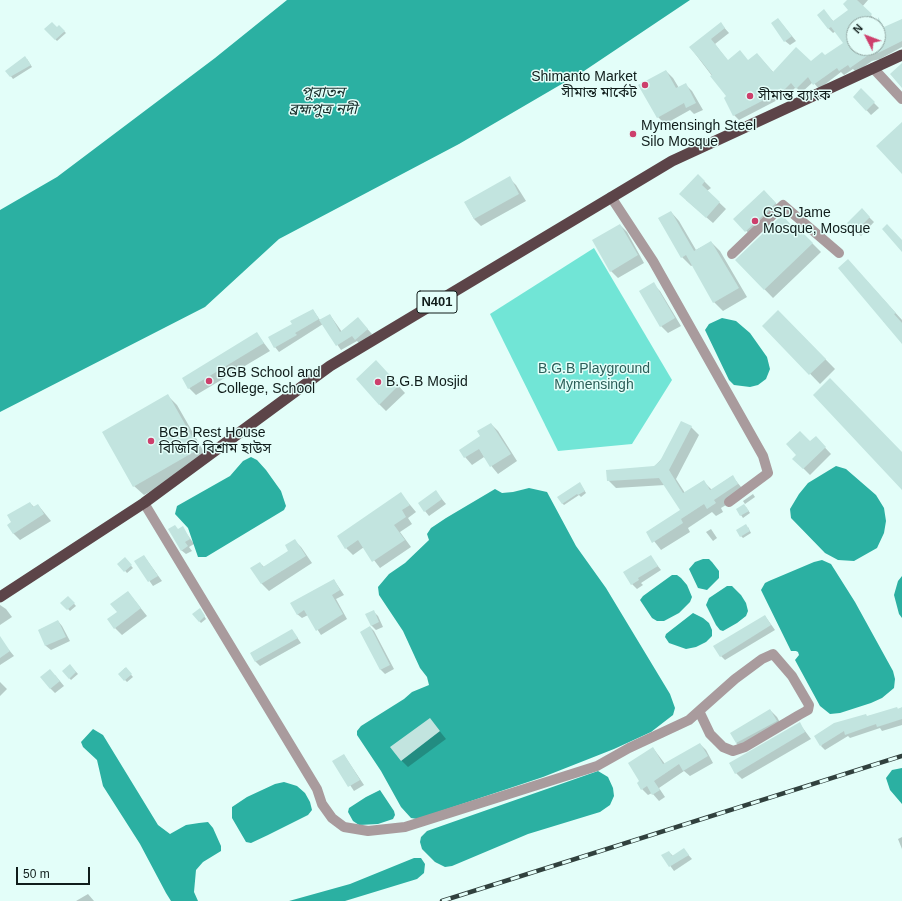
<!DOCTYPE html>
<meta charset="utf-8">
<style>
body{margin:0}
#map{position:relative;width:902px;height:901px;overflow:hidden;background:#e3fef9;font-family:Helvetica,sans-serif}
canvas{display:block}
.north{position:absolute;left:846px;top:16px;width:40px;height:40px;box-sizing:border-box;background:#e3fef9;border:1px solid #8fa4a0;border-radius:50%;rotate:312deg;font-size:11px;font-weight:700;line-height:16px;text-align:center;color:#101d1b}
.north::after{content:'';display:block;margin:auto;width:14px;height:18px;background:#cd3f6c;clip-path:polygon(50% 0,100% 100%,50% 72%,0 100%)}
.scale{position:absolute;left:16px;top:867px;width:74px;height:18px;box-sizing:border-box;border:2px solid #101d1b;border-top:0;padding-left:5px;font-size:12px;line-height:14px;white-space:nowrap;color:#101d1b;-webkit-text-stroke:3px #e3fef9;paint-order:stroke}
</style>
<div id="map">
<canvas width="902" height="901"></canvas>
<div class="north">N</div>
<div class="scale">50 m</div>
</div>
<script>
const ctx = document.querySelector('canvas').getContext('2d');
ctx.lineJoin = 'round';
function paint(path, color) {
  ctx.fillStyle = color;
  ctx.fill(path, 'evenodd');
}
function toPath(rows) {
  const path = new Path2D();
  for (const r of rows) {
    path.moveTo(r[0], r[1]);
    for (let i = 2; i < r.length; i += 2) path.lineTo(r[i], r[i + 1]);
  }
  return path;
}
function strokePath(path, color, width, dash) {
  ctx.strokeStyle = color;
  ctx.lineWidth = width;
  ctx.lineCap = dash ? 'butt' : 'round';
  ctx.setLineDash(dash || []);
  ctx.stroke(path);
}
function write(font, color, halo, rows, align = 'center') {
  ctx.font = font + ' Helvetica,"Noto Sans Bengali",sans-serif';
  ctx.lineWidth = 3;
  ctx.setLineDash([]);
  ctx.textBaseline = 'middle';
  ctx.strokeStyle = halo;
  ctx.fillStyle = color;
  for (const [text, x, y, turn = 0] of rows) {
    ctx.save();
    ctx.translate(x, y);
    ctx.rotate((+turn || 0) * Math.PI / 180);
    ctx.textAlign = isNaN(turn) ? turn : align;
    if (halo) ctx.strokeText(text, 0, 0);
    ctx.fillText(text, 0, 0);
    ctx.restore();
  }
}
paint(toPath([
 [594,248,672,380,632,444,558,451,490,314]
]), '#71e5d6');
paint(toPath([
 [287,0,690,0,584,71,459,144,279,239,205,307,0,412,0,210,57,177,215,58],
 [722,318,736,321,750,333,767,357,770,369,766,379,758,385,750,387,734,385,729,380,705,330,709,324],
 [251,457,257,460,266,470,281,491,286,506,284,510,206,557,198,557,188,528,175,514,177,506,230,476,243,461],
 [836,466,846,469,876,495,884,508,886,521,884,533,877,548,854,561,838,560,825,553,791,518,790,509,799,494,808,483],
 [529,488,547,492,576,546,606,588,670,694,675,708,673,715,651,732,614,749,543,777,417,819,411,818,401,807,381,771,357,735,357,731,361,726,404,699,412,692,429,685,427,677,420,668,403,631,379,595,378,587,389,574,405,563,429,540,427,534,431,528,446,518,495,489,502,493,513,492],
 [703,559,709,559,712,562,719,571,719,578,707,590,698,588,689,569,695,562],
 [822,560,831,564,855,602,893,671,895,679,894,688,882,698,871,703,840,713,830,714,820,706,795,660,799,655,798,652,796,651,791,651,761,590,765,583,769,581,814,562],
 [672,575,677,575,681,578,687,585,692,597,690,602,679,613,664,621,657,621,652,618,640,600,643,596],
 [902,576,902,618,899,614,894,595,898,581],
 [727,586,732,586,741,595,746,603,748,611,746,616,737,623,723,631,720,630,716,625,706,605,709,598],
 [693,613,703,618,709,623,712,630,712,636,706,642,696,647,686,649,669,643,665,637,666,634],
 [93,729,103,735,158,825,170,834,186,825,199,823,208,822,213,828,221,846,221,851,203,862,196,870,194,892,198,901,171,901,166,893,140,844,103,786,97,760,83,747,81,742],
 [902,768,902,804,890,790,886,778,892,770],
 [598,771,608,777,613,788,614,796,610,805,600,812,528,834,452,866,445,867,435,862,422,849,420,842,421,837,427,831],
 [284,782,297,786,305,793,310,802,312,810,308,815,268,835,251,843,246,842,232,818,232,807,247,797,275,784],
 [380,790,394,811,395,815,393,819,378,824,359,825,353,821,348,812,349,808,366,797],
 [414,858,421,858,425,864,424,873,417,879,345,901,289,901,350,884]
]), '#2bb0a2');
paint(toPath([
 [849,0,868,0,862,7,875,19,870,24,863,24],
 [824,11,834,22,854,37,854,48,878,48,878,29,884,28,902,20,902,47,880,59,872,61,856,72,853,69,844,75,841,72,819,89,813,82,801,93,796,87,789,94,739,120,734,115,728,97,690,47,721,24,729,33,715,44,728,61,749,61,757,54,774,73,811,62,846,46,836,31,833,33,829,29,818,15],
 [778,19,796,41,790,45,785,41],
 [59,26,66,33,57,41,46,29,57,28],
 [27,59,32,67,13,79,7,71],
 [666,71,673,78,679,88,685,84,692,91,703,110,694,114,690,110,665,124,658,117],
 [861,90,879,108,871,115,854,97],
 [698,175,711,188,707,191,726,209,713,223,686,200],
 [509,178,516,185,526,201,481,226,474,219,465,202],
 [771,198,782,210,753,238,735,219],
 [862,210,874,222,861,236,848,223],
 [671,212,679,221,696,250,711,242,720,251,747,297,723,311,714,302,693,265,691,266,682,257,659,219],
 [620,225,627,232,644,263,618,278,611,271],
 [800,231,821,252,773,298,736,260],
 [857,270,902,320,902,342,883,321,884,320],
 [653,284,660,291,681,326,668,333,661,326],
 [313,310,320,320,330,315,342,332,362,323,372,334,360,344,357,341,341,350,323,324,279,352,275,347,293,324],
 [778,311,835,369,820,384,764,326],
 [257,334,270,351,196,395,189,388],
 [376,361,405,393,386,411,379,404],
 [168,396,177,405,208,459,144,495,134,486],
 [491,424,498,431,517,461,498,474,484,457,472,465,460,451,482,437],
 [691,427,699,435,676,479,685,493,703,481,712,490,732,476,746,493,721,508,723,512,716,516,712,512,688,528,690,532,661,550,647,532,682,510,665,485,616,488,608,480,654,467],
 [816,438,831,454,810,475,794,459],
 [581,485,586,493,581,497,579,495,564,505,562,503],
 [436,492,446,504,429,516,425,511],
 [401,494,416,512,408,518,412,524,400,532,411,547,380,568,364,547,353,555,346,548],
 [753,494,755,497,745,504,743,501],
 [30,503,34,507,38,505,51,521,20,540,13,533,13,522],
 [746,507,750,513,743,518,737,509],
 [182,527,194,544,189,547,192,551,186,554,181,550,179,530],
 [748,527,751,533,743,538,741,536],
 [711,529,717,538,713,541,706,532],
 [294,540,301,547,312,563,269,591,262,584,252,568,260,563,264,567,289,551],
 [144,556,162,581,153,586,136,562],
 [650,556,661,570,641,583,643,585,637,589,632,584],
 [125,559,133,568,127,573,119,564],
 [334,580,344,595,336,599,347,619,321,635,308,615,302,618,297,614],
 [128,592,147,616,122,635,115,628,118,612],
 [68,597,76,606,70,611,62,603],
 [0,605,6,609,12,617,0,625],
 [201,611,206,619,201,623,193,614],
 [373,611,378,616,383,627,376,630,371,625],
 [765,616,775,630,725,660,721,656],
 [58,621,62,626,70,641,51,650,46,646,39,630],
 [370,627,374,631,394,669,385,674,381,670,361,632],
 [292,630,301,643,260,666,256,662,251,653],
 [5,645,14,656,0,665,0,650],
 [70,665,78,674,71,680,63,671],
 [125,668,133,677,127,682,119,674],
 [55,675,64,686,55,693,50,688],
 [0,682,7,689,0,696],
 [902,708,902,725,882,731,880,728,850,738,848,736,825,750,821,746,835,724],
 [770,710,777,717,783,728,743,750,736,743],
 [430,719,446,739,408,767,401,760],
 [799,723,811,739,742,779,736,773],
 [700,744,706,750,713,763,690,776,684,771,659,788,665,797,659,801,652,793,648,795,642,789,653,748,665,764],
 [344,755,364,785,354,791,334,761],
 [902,837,902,849,898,839],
 [684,850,692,859,674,871,663,856,669,852,673,856],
 [88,894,94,901,76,901]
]), '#0003');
paint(toPath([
 [847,0,857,0,872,14,863,24,854,24,854,48,878,48,878,17,884,27,902,19,902,41,878,53,878,52,867,56,850,68,848,65,839,71,837,68,813,85,808,77,796,89,791,83,785,89,733,116,724,98,726,96,710,76,712,75,702,62,689,47,721,22,725,28,711,39,728,60,740,50,748,60,757,53,773,72,796,47,811,61,822,52,825,55,843,43,831,27,828,29,817,15,824,9,833,21,848,10,843,4],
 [778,18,792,36,784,42,771,23],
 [52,22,57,27,59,25,65,31,55,40,44,29],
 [25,56,31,65,10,77,5,71],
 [902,63,902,88,890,74],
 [666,70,676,88,686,83,696,103,686,108,684,103,657,118,638,85],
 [861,88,875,102,866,111,853,97],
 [902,122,902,174,876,146],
 [698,174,705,181,702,185,720,202,706,218,679,194],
 [510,176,519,194,474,219,464,202],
 [764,190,776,203,745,232,733,219],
 [862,208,870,217,855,232,847,223],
 [671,211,694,251,711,241,739,288,713,303,686,255,681,258,658,218],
 [782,215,798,232,800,230,813,243,764,290,735,260],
 [620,224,638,255,610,272,592,240],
 [887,224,902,240,902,252,882,229],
 [848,259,896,313,894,314,902,323,902,344,838,268],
 [654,282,675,318,660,327,639,291],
 [313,309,319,319,295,333,297,335,274,348,268,337,292,324,290,321],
 [778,310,826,359,809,375,762,326],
 [330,314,340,332,358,317,368,329,355,340,352,336,336,346,319,320],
 [257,332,264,343,188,389,182,378],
 [376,360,399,385,379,405,356,379],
 [830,378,902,452,902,490,813,395],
 [168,394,199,449,133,487,102,432],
 [681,421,692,426,669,470,683,493,704,480,710,490,733,475,738,484,714,500,716,503,707,509,704,504,681,519,683,523,652,543,646,532,680,510,659,478,607,481,606,470,654,466,660,461],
 [491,423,511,454,490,467,479,449,464,458,459,450,480,436,477,431],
 [800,431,810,441,816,436,826,447,803,469,792,459,796,455,786,444],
 [580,482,585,491,578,495,577,494,562,504,557,497],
 [436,490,442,499,424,512,418,503],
 [401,492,410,505,402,510,406,517,394,525,405,540,372,562,358,540,345,549,337,536],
 [30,502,33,507,38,504,44,514,13,534,7,525,11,522,7,515],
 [744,504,749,511,740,516,736,509],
 [746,524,750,531,740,537,736,530],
 [175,525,178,529,183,526,190,539,185,542,188,546,181,551,168,529],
 [295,539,306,556,261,584,250,568,260,562,263,567,288,551,285,545],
 [144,555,158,576,148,582,134,561],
 [651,555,658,566,638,578,639,580,631,585,623,572],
 [125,557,132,565,124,572,117,564],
 [334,579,340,590,332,595,343,614,316,631,304,610,297,615,290,603],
 [128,591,141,608,114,629,107,619,117,612,110,604],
 [68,596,75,603,67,610,60,603],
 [200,608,205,616,199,622,192,614],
 [374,610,379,622,371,626,365,614],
 [765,615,771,625,720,657,713,646],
 [58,620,66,637,45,646,38,630],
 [370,626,390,665,380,670,360,632],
 [292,629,298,638,255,662,250,653],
 [0,636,10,651,0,658],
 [70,664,76,672,69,679,62,671],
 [126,667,132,674,124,681,118,674],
 [50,669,60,681,50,689,40,677],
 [897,707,898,709,902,707,902,719,877,727,876,724,845,735,844,731,820,746,814,736,834,723,866,714,867,716],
 [770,709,777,721,736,743,730,733],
 [430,718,440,731,401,761,390,747],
 [800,722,805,732,735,774,729,763],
 [700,743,708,756,683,771,679,764,654,781,660,790,652,795,647,786,641,790,637,783,639,781,628,763,653,747,663,764],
 [344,754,360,780,348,787,332,761],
 [684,848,689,855,669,867,661,855,669,851,672,856]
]), '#c2e4df');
strokePath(toPath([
 [873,68,902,99],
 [611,197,653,261,763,456,768,473,729,502],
 [732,254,783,205,839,253],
 [144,503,317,789,322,804,332,818,344,827,368,831,405,827,597,766,629,748,689,720,699,711,735,679,762,659,773,654,792,676,809,705,808,710,799,715,745,747,733,751,723,747,710,734,699,711]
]), '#a99b9d', 10);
strokePath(toPath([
 [0,597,144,503,330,366,672,161,902,55]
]), '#5c4448', 11);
const rail = toPath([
 [442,901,902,756]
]);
strokePath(rail, '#31413e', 4.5);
strokePath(rail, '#e3fef9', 3, [9]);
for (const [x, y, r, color] of [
 [645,85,4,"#cd3f6c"],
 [750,96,4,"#cd3f6c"],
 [633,134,4,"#cd3f6c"],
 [755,221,4,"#cd3f6c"],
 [209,381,4,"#cd3f6c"],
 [378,382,4,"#cd3f6c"],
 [151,441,4,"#cd3f6c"]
]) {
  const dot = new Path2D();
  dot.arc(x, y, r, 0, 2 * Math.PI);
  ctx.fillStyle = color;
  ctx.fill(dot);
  strokePath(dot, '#e3fef9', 1.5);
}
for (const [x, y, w] of [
 [437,302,40]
]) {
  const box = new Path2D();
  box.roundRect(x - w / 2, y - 11, w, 22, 3);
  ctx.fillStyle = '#e3fef9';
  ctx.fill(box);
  strokePath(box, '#101d1b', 1);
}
write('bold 13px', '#101d1b', null, [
 ["N401",437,302]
]);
write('14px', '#101d1b', '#e3fef9', [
 ["Shimanto Market",637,77,"right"],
 ["সীমান্ত মার্কেট",637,93,"right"],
 ["সীমান্ত ব্যাংক",758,96],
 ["Mymensingh Steel",641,126],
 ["Silo Mosque",641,142],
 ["CSD Jame",763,213],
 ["Mosque, Mosque",763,229],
 ["BGB School and",217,373],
 ["College, School",217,389],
 ["B.G.B Mosjid",386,382],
 ["BGB Rest House",159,433],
 ["বিজিবি বিশ্রাম হাউস",159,449]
], 'left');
write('14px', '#2b5e58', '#e3fef9', [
 ["B.G.B Playground",594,369],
 ["Mymensingh",594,385]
]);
write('italic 15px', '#192f2c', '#e3fef9', [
 ["পুরাতন",323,93],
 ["ব্রহ্মপুত্র নদী",323,110]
]);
</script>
